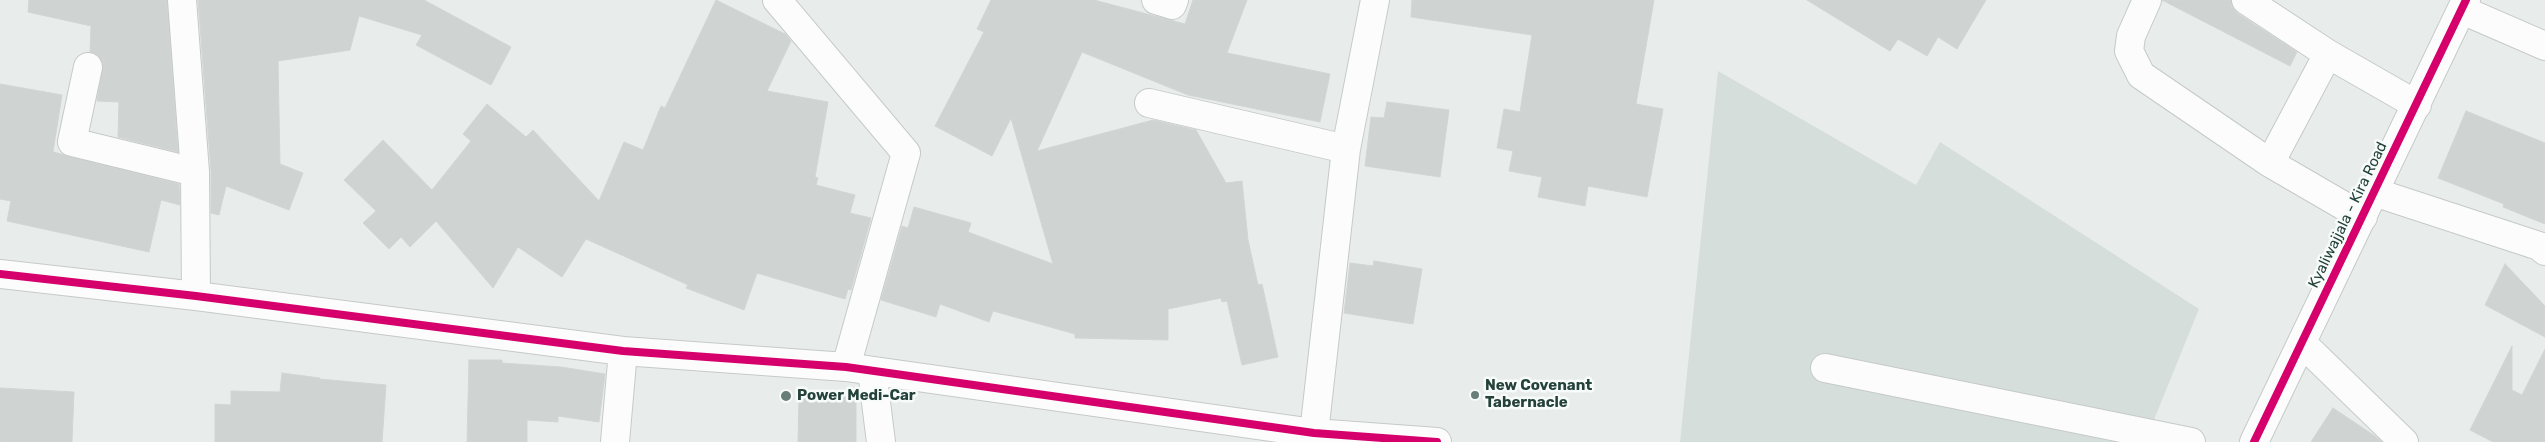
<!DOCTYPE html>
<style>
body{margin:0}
canvas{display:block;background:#e8edeb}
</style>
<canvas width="2545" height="442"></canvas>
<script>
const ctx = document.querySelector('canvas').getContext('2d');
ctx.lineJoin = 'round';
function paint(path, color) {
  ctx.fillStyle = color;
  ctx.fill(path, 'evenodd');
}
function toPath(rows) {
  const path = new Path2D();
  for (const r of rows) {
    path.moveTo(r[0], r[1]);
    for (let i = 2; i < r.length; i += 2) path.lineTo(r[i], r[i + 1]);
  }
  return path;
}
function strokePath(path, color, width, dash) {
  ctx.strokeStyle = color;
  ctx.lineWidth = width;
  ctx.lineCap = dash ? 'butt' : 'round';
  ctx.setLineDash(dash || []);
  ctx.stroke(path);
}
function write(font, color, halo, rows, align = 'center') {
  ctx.font = font + ' Rubik,sans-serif';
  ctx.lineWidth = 5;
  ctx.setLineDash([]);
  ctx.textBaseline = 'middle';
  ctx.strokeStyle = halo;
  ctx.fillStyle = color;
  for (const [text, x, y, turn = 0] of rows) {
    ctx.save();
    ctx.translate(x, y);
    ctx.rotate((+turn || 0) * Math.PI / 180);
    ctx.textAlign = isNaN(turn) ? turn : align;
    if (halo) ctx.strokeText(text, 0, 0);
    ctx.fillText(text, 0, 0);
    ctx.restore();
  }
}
paint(toPath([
 [1718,71,1916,185,1940,142,2199,309,2145,442,1680,442]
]), '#d6dedb');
const building = toPath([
 [29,0,167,0,178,152,118,137,119,102,97,101,103,63,98,55,90,52,91,26,28,12,29,0],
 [198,0,424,0,511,47,491,85,416,45,422,35,359,16,350,50,278,61,280,164,303,173,289,210,226,186,219,215,211,213,211,171,198,0],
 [716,0,785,34,791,41,767,91,828,102,815,177,818,178,816,185,855,195,850,213,871,218,851,290,848,289,845,299,757,273,744,310,686,288,688,285,586,239,562,277,518,247,493,288,436,221,410,247,401,237,389,249,363,223,376,211,344,180,383,140,432,190,471,141,463,134,487,104,526,137,533,130,599,201,624,142,643,150,661,106,665,108,716,0],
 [991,0,1094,0,1185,24,1193,0,1247,0,1227,53,1330,74,1320,122,1188,95,1082,52,1037,151,1153,120,1196,130,1226,183,1242,181,1248,240,1258,285,1262,284,1278,357,1242,365,1227,301,1222,302,1221,298,1168,309,1168,340,1075,338,1075,334,993,311,989,322,940,304,936,317,881,300,902,226,908,228,914,207,971,223,968,232,1053,264,1011,118,992,156,935,126,984,32,977,29,991,0],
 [1412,0,1654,0,1636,104,1663,109,1647,197,1588,186,1585,206,1538,197,1542,177,1509,171,1513,151,1497,148,1504,109,1520,112,1532,35,1411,17,1412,0],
 [1807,0,1986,0,1957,49,1938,37,1927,56,1898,39,1890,51,1807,0],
 [2162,0,2231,0,2232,7,2237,13,2297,52,2290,66,2162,0],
 [0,84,62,95,53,152,179,184,180,205,161,200,149,252,7,221,11,201,0,199,0,84],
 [1387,102,1449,110,1440,177,1365,166,1371,117,1384,118,1387,102],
 [2466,111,2545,143,2545,224,2503,207,2504,204,2438,178,2466,111],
 [1374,261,1422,269,1413,324,1344,313,1350,263,1373,266,1374,261],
 [2505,264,2545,306,2545,337,2485,305,2505,264],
 [2512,346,2512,390,2522,395,2545,349,2545,442,2493,442,2470,430,2512,346],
 [469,360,502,360,502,363,561,367,605,374,599,422,558,416,558,422,527,420,527,442,467,442,469,360],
 [282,373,320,378,319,379,386,385,382,442,215,442,215,404,231,405,231,391,280,392,282,373],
 [0,388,74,392,72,442,0,442,0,388],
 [799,396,856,397,856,442,798,442,799,396],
 [2333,408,2375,436,2382,442,2311,442,2333,408]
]);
paint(building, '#cfd4d2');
strokePath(building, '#d1d6d4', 1);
const minor = toPath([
 [182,0,195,172,196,296],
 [777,0,906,153,846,367],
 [1156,0,1172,5,1174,0],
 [2147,0,2131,36,2129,51,2141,75,2270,163,2363,217],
 [2246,0,2328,54,2417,105],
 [2462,10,2545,46],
 [88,67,72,142,195,172],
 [1149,103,1346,149],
 [2270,163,2328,54],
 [2374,192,2539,246,2545,251],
 [0,274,196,296,623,351,846,367,1314,433,1437,442],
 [2302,343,2404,442],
 [1825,368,2191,442],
 [872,371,881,442],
 [1314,433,1346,149,1375,0],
 [615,442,623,351],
 [2254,442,2466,0]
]);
strokePath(minor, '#c5cac8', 30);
strokePath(minor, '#fcfcfc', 28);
strokePath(toPath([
 [0,274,196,296,623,351,846,367,1314,433,1437,442],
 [2254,442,2466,0]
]), '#d6006c', 8);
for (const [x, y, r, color] of [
 [1475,395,5,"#697e78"],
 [786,396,6,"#697e78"]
]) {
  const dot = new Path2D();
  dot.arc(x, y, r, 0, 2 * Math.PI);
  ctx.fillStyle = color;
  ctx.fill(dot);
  strokePath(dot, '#f7fbf9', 2);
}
write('15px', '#24423a', '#f7fbf9', [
 ["Kyaliwajjala - Kira Road",2348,215,-64]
]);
write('bold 15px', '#24423a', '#f7fbf9', [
 ["New Covenant",1485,386],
 ["Tabernacle",1485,403],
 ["Power Medi-Car",797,396]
], 'left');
</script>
